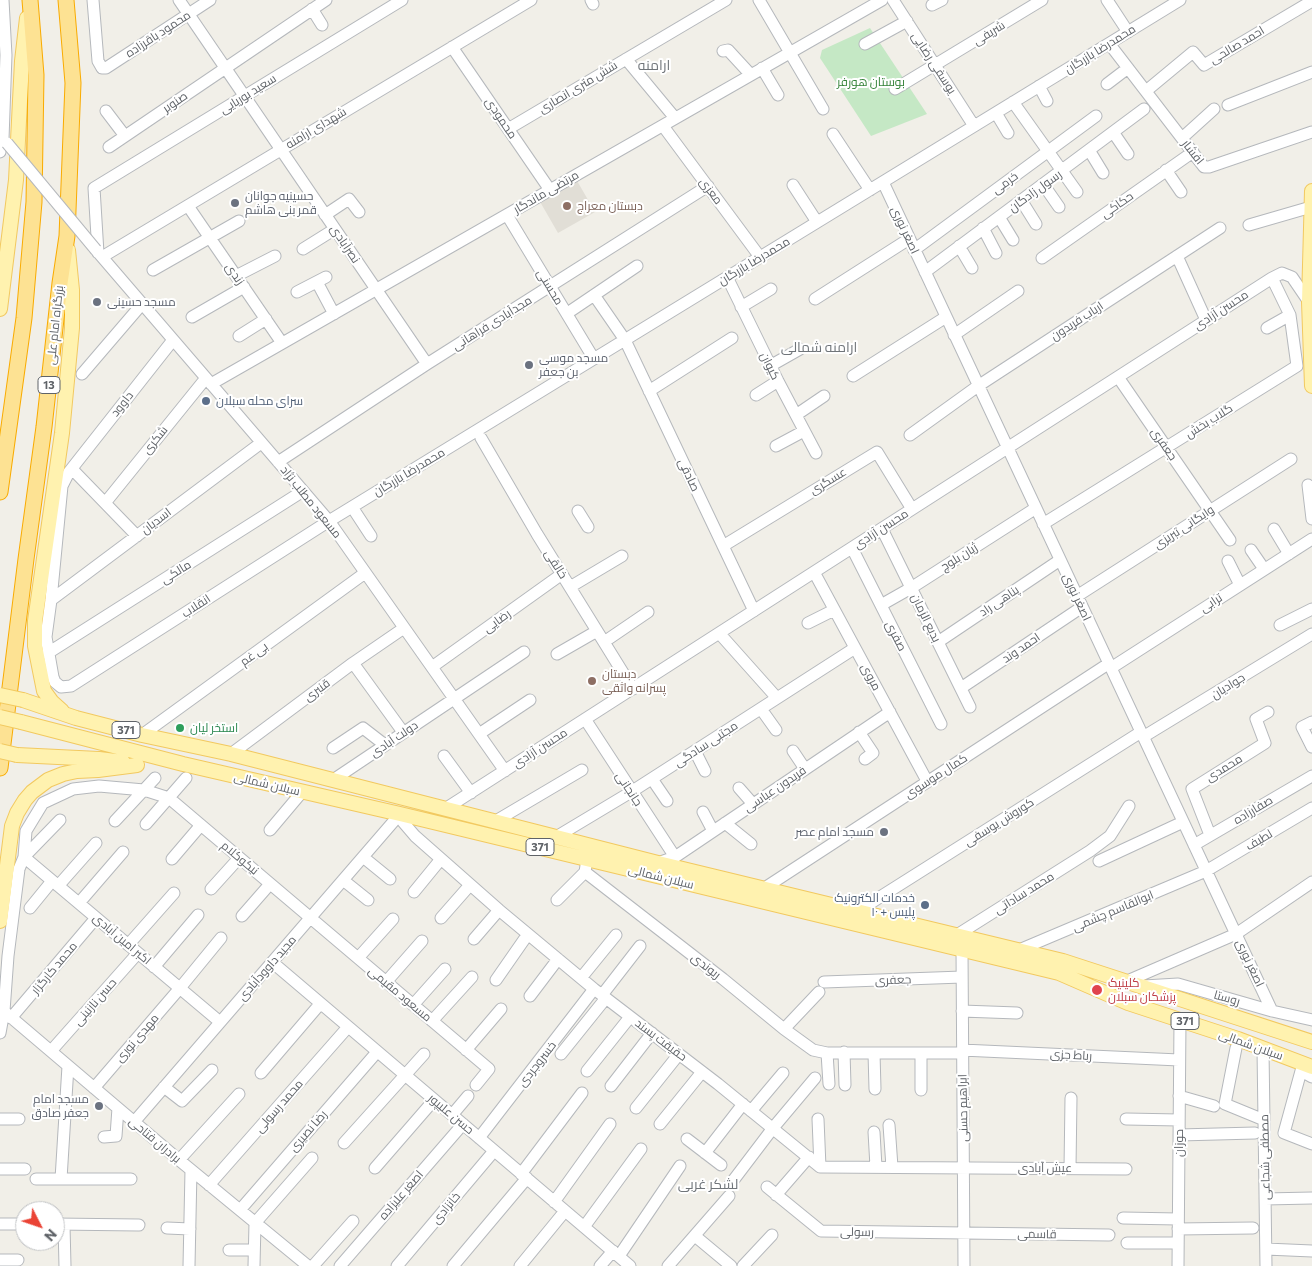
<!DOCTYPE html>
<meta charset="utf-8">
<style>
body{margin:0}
#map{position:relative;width:1312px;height:1266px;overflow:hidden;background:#f1efe8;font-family:Commissioner,sans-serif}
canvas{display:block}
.north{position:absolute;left:15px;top:1201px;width:50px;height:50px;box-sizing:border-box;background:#fff;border:1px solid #bfc1c3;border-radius:50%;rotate:131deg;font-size:14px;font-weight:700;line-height:20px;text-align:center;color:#5f6368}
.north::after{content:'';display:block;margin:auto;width:18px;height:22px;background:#ea4335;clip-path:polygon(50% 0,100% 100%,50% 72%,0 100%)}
</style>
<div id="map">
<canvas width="1312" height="1266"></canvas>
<div class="north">N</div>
</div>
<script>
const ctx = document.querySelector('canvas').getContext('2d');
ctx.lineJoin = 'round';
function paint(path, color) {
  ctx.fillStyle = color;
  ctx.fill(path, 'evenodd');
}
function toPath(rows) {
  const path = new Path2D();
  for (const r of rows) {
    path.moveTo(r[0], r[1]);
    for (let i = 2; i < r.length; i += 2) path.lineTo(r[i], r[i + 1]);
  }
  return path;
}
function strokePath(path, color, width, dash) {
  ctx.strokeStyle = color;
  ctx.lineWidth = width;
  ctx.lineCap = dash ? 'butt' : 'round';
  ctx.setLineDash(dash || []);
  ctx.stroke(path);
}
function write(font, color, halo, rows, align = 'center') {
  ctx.font = font + ' Commissioner,Cairo,sans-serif';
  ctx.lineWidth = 4;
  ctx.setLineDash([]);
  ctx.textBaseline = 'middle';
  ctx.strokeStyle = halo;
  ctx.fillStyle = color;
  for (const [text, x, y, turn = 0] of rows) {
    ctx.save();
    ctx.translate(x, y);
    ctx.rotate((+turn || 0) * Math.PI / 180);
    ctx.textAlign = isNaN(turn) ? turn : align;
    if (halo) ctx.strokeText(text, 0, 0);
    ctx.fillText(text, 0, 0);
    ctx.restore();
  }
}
paint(toPath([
 [576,179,595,212,558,233,539,200]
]), '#e1ded6');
paint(toPath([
 [870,28,927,114,871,136,820,58,822,50]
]), '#c5e8c5');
const minor = toPath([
 [3,0,6,55,3,139],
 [93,0,98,61,102,68,106,68,210,0],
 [179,0,427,364],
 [591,0,593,4],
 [759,0,823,109],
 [893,0,974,126],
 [1107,0,1128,32],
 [932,5,942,0],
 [312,9,322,25],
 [865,44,907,21],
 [1111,46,1204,167,1209,167,1312,132],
 [452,47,550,190],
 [723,51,728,50,751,75],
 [626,59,675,118],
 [762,68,778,95],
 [1107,84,1128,68],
 [1039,86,1047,101],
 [895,89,1042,0],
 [1146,91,1193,52,1204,65,1312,1],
 [1013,102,1077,192],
 [1228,105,1312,72],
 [106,111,125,136],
 [996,113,1008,133],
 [663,126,760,257],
 [508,129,726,0],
 [1113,132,1128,154],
 [833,134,870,190],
 [1182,138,1214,109],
 [109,147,326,0],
 [1089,150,1103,173],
 [0,152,1,135],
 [1166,170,1181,192],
 [883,182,1272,1011],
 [1043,184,1059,207],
 [793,185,817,222],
 [1021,200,1036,224],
 [188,206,282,343],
 [325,215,349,199,359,212],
 [507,215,594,359],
 [999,217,1013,240],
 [1249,225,1311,207],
 [983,228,996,253],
 [959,246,972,268],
 [303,249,335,229],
 [96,250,329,521,505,771],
 [914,250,1096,116],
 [98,253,94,188,402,0],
 [1177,256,1206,320],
 [102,257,531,0],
 [1042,258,1193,152],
 [153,270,239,221],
 [925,272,1144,109],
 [236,276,275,256],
 [727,277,778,381,816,453],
 [317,282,334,314],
 [297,292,326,277],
 [594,295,625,340,754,611],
 [815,299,909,239],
 [741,307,771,289],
 [572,310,637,266],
 [192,317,244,287],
 [1267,328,1290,315],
 [954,335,1018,291],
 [239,336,266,319],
 [173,340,69,472,62,486,51,600,46,637,53,677,55,682,61,687,71,686,329,521,1180,0],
 [770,366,800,349],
 [82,374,142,304],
 [853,376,946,317],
 [1118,377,1230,540],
 [211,384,882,0],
 [649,391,732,338],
 [756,395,778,381],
 [796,415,824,396],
 [910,435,978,386,1220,228],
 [481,438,537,534,633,689],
 [776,446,804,431],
 [278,462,427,364,708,186],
 [72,469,137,536],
 [1308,485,1312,519],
 [105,503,206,378],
 [352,507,371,536],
 [578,511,588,527],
 [1043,524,1297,366,1290,315,1272,278],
 [882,529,970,707],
 [1274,529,1289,554],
 [723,546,877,452,912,509],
 [852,548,941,724],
 [1251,550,1264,569],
 [1228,561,1240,585],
 [814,572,927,781],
 [570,587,622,556],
 [1077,596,1291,459],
 [51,600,261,443],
 [881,605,911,588,1036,508],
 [808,623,834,610],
 [1280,625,1312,609],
 [719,633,777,698],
 [604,642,648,612],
 [938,642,1060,560],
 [48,653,303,491],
 [557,654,597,631],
 [353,663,403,732],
 [432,667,562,574],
 [1111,668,1312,539],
 [961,688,1082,607],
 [761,709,776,730],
 [585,719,675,857],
 [1312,722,1302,727,1312,747],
 [859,732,873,753,865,759],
 [479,734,530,700],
 [142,735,365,573],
 [1143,737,1312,634],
 [333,748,363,728,385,745],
 [695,751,705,771],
 [793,751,805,769],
 [231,754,353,663,404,628],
 [444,756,471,793],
 [652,779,667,801],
 [333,780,524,652],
 [739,788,753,804],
 [445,809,1272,278,1282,273,1292,277,1309,302],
 [703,812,713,831],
 [400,814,403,822,415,836,499,910,594,989,718,1084,820,1167,1126,1169],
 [60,820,24,857,220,1022],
 [115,821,155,778],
 [494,822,582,770],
 [725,823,751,844],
 [146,824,186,778],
 [270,830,302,792],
 [1210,835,1192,789,1265,743,1256,719,1268,712],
 [556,837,631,792,855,648],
 [1194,845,1312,776],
 [363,857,390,879],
 [172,859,201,825],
 [587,859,585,872,723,979,784,1029,813,1050,827,1053,963,1053],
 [1099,861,1183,822],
 [658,863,675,857,890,712],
 [343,880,368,900],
 [58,886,96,843],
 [211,889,239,858],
 [763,889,1108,664],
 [414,892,441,859],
 [557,900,585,872],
 [79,903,123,852],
 [30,908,52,881],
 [858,911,1141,732],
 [242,916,270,884],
 [441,918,470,885],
 [957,935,1090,851,1110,836,1129,806],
 [474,939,499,910],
 [128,945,174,893],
 [962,949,964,1266],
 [1019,950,1206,871,1312,808],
 [358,958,393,919],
 [272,962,630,1266],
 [154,967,198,915],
 [581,978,616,935],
 [496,980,528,934],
 [386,982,422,941],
 [824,982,962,977],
 [1125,982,1236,934,1312,882],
 [1144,986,1178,984,1272,1011,1312,1020],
 [602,995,640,946],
 [530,996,558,959],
 [413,1005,445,969],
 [0,1008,179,1160,308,1266],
 [962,1011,1017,1013],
 [11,1018,96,918],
 [432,1021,472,977],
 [784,1029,819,992],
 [0,1033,4,1011,8,956,19,869,24,857,26,831,43,803,73,789,99,786,144,790,169,798,489,1069,476,1085],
 [1236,1048,1225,1104,1264,1120],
 [1263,1049,1266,1266],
 [466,1050,501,1009],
 [962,1050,1179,1060],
 [51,1051,138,953],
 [844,1052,845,1085],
 [827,1053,829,1084],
 [874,1053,875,1089],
 [921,1053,921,1090],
 [561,1054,606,998],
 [587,1071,630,1017],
 [261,1073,320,1004],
 [1312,1077,1301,1071,1284,1133,1312,1144],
 [611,1086,652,1033],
 [164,1087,182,1101,212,1070],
 [94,1088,180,988,221,938],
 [1179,1096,1214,1106],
 [636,1108,679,1054],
 [751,1111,783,1073],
 [452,1115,468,1096],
 [0,1119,19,1119],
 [818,1119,820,1167],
 [1126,1119,1179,1120],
 [134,1122,400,814],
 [660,1124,702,1072],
 [889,1125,892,1167],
 [874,1132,876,1167],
 [1179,1135,1255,1133],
 [104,1137,116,1136,118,1108],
 [479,1138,594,989],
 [687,1139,721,1165],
 [344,1143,424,1054],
 [705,1153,743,1104],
 [179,1160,239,1094],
 [375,1168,434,1100],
 [1070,1168,1071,1098],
 [0,1169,25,1169],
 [521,1174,582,1093],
 [36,1179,131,1179],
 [61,1179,68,1066],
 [209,1185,348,1027],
 [729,1186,773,1128,815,1078],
 [767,1187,821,1231,1109,1235],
 [776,1195,809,1157],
 [1265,1199,1312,1198],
 [554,1202,610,1124],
 [240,1210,377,1052],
 [1123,1218,1178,1219],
 [0,1224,25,1224],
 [55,1224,139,1225],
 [64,1225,65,1266],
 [584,1227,641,1149],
 [167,1228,190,1229],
 [1178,1229,1253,1228],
 [695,1236,731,1266],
 [1127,1243,1178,1243],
 [1266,1249,1312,1251],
 [229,1250,254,1250],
 [619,1256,680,1166],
 [0,1260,18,1260],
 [189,1266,191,1170],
 [254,1266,255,1223,312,1158],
 [313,1266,353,1221],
 [340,1266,463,1124],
 [397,1266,494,1151],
 [453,1266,527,1178],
 [520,1266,565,1211],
 [600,1266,613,1251],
 [668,1266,729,1196],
 [743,1266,772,1235],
 [1178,1266,1180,1020]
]);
const major = toPath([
 [1312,191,1309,302,1312,386],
 [0,309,16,180,22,61,27,18],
 [23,700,76,718,142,735,231,754,658,863,1063,961,1312,1042],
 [62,711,52,702,44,691,35,646,35,621,62,433,72,328,72,290,68,250],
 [21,722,183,764,400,814,1059,973,1128,1003,1238,1039,1312,1067],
 [17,755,99,759,123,762],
 [0,921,12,826,17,813,25,800,32,792,48,780,63,774,77,771,98,770,137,765]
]);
const highway = toPath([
 [0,492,24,318,34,202,36,75,30,0],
 [0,768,26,559,44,427,60,283,67,236,73,83,66,0]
]);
strokePath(minor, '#b5b8bc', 13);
strokePath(major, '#f2c960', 16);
strokePath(highway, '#f9ab00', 17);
strokePath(minor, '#fff', 11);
strokePath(major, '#fff2af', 14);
strokePath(highway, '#fde293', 15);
const minorBridge = toPath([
 [7,143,96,250]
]);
const majorBridge = toPath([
 [0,695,23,700],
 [0,717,21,722],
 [0,751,17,755]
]);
strokePath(minorBridge, '#b5b8bc', 13, []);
strokePath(majorBridge, '#f2c960', 16, []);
strokePath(minorBridge, '#fff', 11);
strokePath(majorBridge, '#fff2af', 14);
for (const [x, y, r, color] of [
 [235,203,5,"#6b7280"],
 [567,206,5,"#8d6e63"],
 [97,302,5,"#6b7280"],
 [529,365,5,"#6b7280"],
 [206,401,5,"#5c6f8a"],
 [592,681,5,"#8d6e63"],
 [180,728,5,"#2e9e5b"],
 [884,832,5,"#6b7280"],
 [925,905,5,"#5c6f8a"],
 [1097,990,6,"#e0444e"],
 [99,1106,5,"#6b7280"]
]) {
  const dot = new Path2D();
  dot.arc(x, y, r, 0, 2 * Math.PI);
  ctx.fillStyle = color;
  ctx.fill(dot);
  strokePath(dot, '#fff', 2);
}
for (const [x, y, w] of [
 [49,385,22],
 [126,730,28],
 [540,847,28],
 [1185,1021,28]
]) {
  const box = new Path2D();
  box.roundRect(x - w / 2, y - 8.5, w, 17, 4);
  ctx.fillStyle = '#fff';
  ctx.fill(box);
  strokePath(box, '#5f6368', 1);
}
write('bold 11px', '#5f6368', null, [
 ["13",49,385],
 ["371",126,730],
 ["371",540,847],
 ["371",1185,1021]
]);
write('12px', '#5f6368', '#fff', [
 ["شریفی",989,33,-31],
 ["محمود باقرزاده",158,34,-33],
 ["احمد صالحی",1237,45,-31],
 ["محمدرضا بازرگان",1100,49,-32],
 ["یوسفی رضایی",934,63,57],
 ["شش متری انصاری",578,87,-31],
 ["سعید بوریایی",248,94,-32],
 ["صنوبر",175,102,-34],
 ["محمودی",501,118,56],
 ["شهدای ارامنه",316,128,-31],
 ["افشار",1193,152,52],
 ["خرمی",1005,183,-36],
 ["معزی",711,191,53],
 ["رسول زادگان",1035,191,-36],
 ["مرتضی ماندگار",546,192,-30],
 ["حکاکی",1117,205,-35],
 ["اصغر نوری",905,230,65],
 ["نصرآبادی",345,244,56],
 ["محمدرضا بازرگان",754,261,-31],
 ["زندی",235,274,56],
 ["محسنی",550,287,59],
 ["محسن آزادی",1221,310,-33],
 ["ارباب فریدون",1077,321,-33],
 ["مجدآبادی فراهانی",492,323,-32],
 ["بزرگراه امام علی",55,325,-84],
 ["کیوان",770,366,64],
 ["داوود",122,404,-52],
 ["گلاب بخش",1209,421,-32],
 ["شکری",155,440,-51],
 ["جعفری",1164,444,56],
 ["محمدرضا بازرگان",409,472,-31],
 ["صادقی",689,475,65],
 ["عسگری",828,481,-31],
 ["مسعود مطلب نژاد",311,502,51],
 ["اسدیان",156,521,-37],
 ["وایگانی تبریزی",1184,527,-33],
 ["محسن آزادی",881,529,-33],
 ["ژیان بلوچ",959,557,-32],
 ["خالقی",556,564,58],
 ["مالکی",176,572,-32],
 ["اصغر نوری",1077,597,65],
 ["پناهی راد",999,601,-34],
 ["ترابی",1211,603,-33],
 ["انقلاب",196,606,-33],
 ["بدیع الزمان",926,618,64],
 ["رضایی",497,621,-36],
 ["صفری",896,636,63],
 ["احمد وند",1021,648,-34],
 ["بی غم",254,654,-36],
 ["مروی",871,677,62],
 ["جوادیان",1228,686,-32],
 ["قنبری",317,690,-36],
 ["دولت آبادی",394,739,-34],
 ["مجتبی سادگی",706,744,-33],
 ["محسن آزادی",540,748,-33],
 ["محمدی",1224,768,-32],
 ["کمال موسوی",936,776,-33],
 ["سبلان شمالی",267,784,13],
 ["جانجانی",629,789,57],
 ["فریدون عباسی",775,789,-34],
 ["صفارزاده",1253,810,-31],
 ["کوروش یوسفی",999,822,-32],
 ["لطیف",1259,840,-31],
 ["نیکوکلام",240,858,40],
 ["سبلان شمالی",661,877,14],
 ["محمد ساداتی",1024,893,-32],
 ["ابوالقاسم چشمی",1113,911,-23],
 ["اکبر امین آبادی",122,939,40],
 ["اصغر نوری",1250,963,65],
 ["ریوندی",706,966,38],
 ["محمد کارگزار",54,968,-50],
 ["مجید داوودآبادی",267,968,-49],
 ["جعفری",893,980,-2],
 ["مسعود مقیمی",400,994,40],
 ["روستا",1227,998,16],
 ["حسن نازنینی",95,1002,-49],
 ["مهدی نوری",137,1038,-49],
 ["حقیقت پسند",661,1040,37],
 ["سبلان شمالی",1251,1045,20],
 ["رباط جزی",1071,1055,3],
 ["خسروجردی",537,1064,-52],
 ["محمد رسولی",279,1106,-49],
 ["ابراهیم حسنی",963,1108,-91],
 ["حسن علیپور",451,1114,40],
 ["رضا نصیری",308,1131,-49],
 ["برادران فتاحی",155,1140,40],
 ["حوزان",1179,1143,-90],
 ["مصطفی شجاعی",1265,1157,-91],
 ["عیش آبادی",1045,1168],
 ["اصغر علیزاده",401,1195,-49],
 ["خانزادی",446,1208,-50],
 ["رسولی",857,1232,1],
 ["قاسمی",1037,1234,1]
]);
write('12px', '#348238', '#fff', [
 ["بوستان هورفر",871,82]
]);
write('12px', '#5b616d', '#fff', [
 ["حسینیه جوانان",245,196],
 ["قمر بنی هاشم",245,210],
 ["مسجد حسینی",107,302],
 ["مسجد موسی",539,358],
 ["بن جعفر",539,372],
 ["مسجد امام عصر",874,832,"right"],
 ["مسجد امام",89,1099,"right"],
 ["جعفر صادق",89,1113,"right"]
], 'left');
write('12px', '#785e54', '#fff', [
 ["دبستان معراج",577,206],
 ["دبستان",602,674],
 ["پسرانه واثقی",602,688]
], 'left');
write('12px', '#4e5e75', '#fff', [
 ["سرای محله سبلان",216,401],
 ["خدمات الکترونیک",915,898,"right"],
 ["پلیس + ۱۰",915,912,"right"]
], 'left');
write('12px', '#27864d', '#fff', [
 ["استخر لیان",190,728]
], 'left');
write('12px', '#be3a42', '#fff', [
 ["کلینیک",1108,983],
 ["پزشکان سبلان",1108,997]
], 'left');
write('14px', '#70757a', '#fff', [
 ["ارامنه",654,65],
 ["ارامنه شمالی",819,347],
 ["لشکر غربی",708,1184]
]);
</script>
